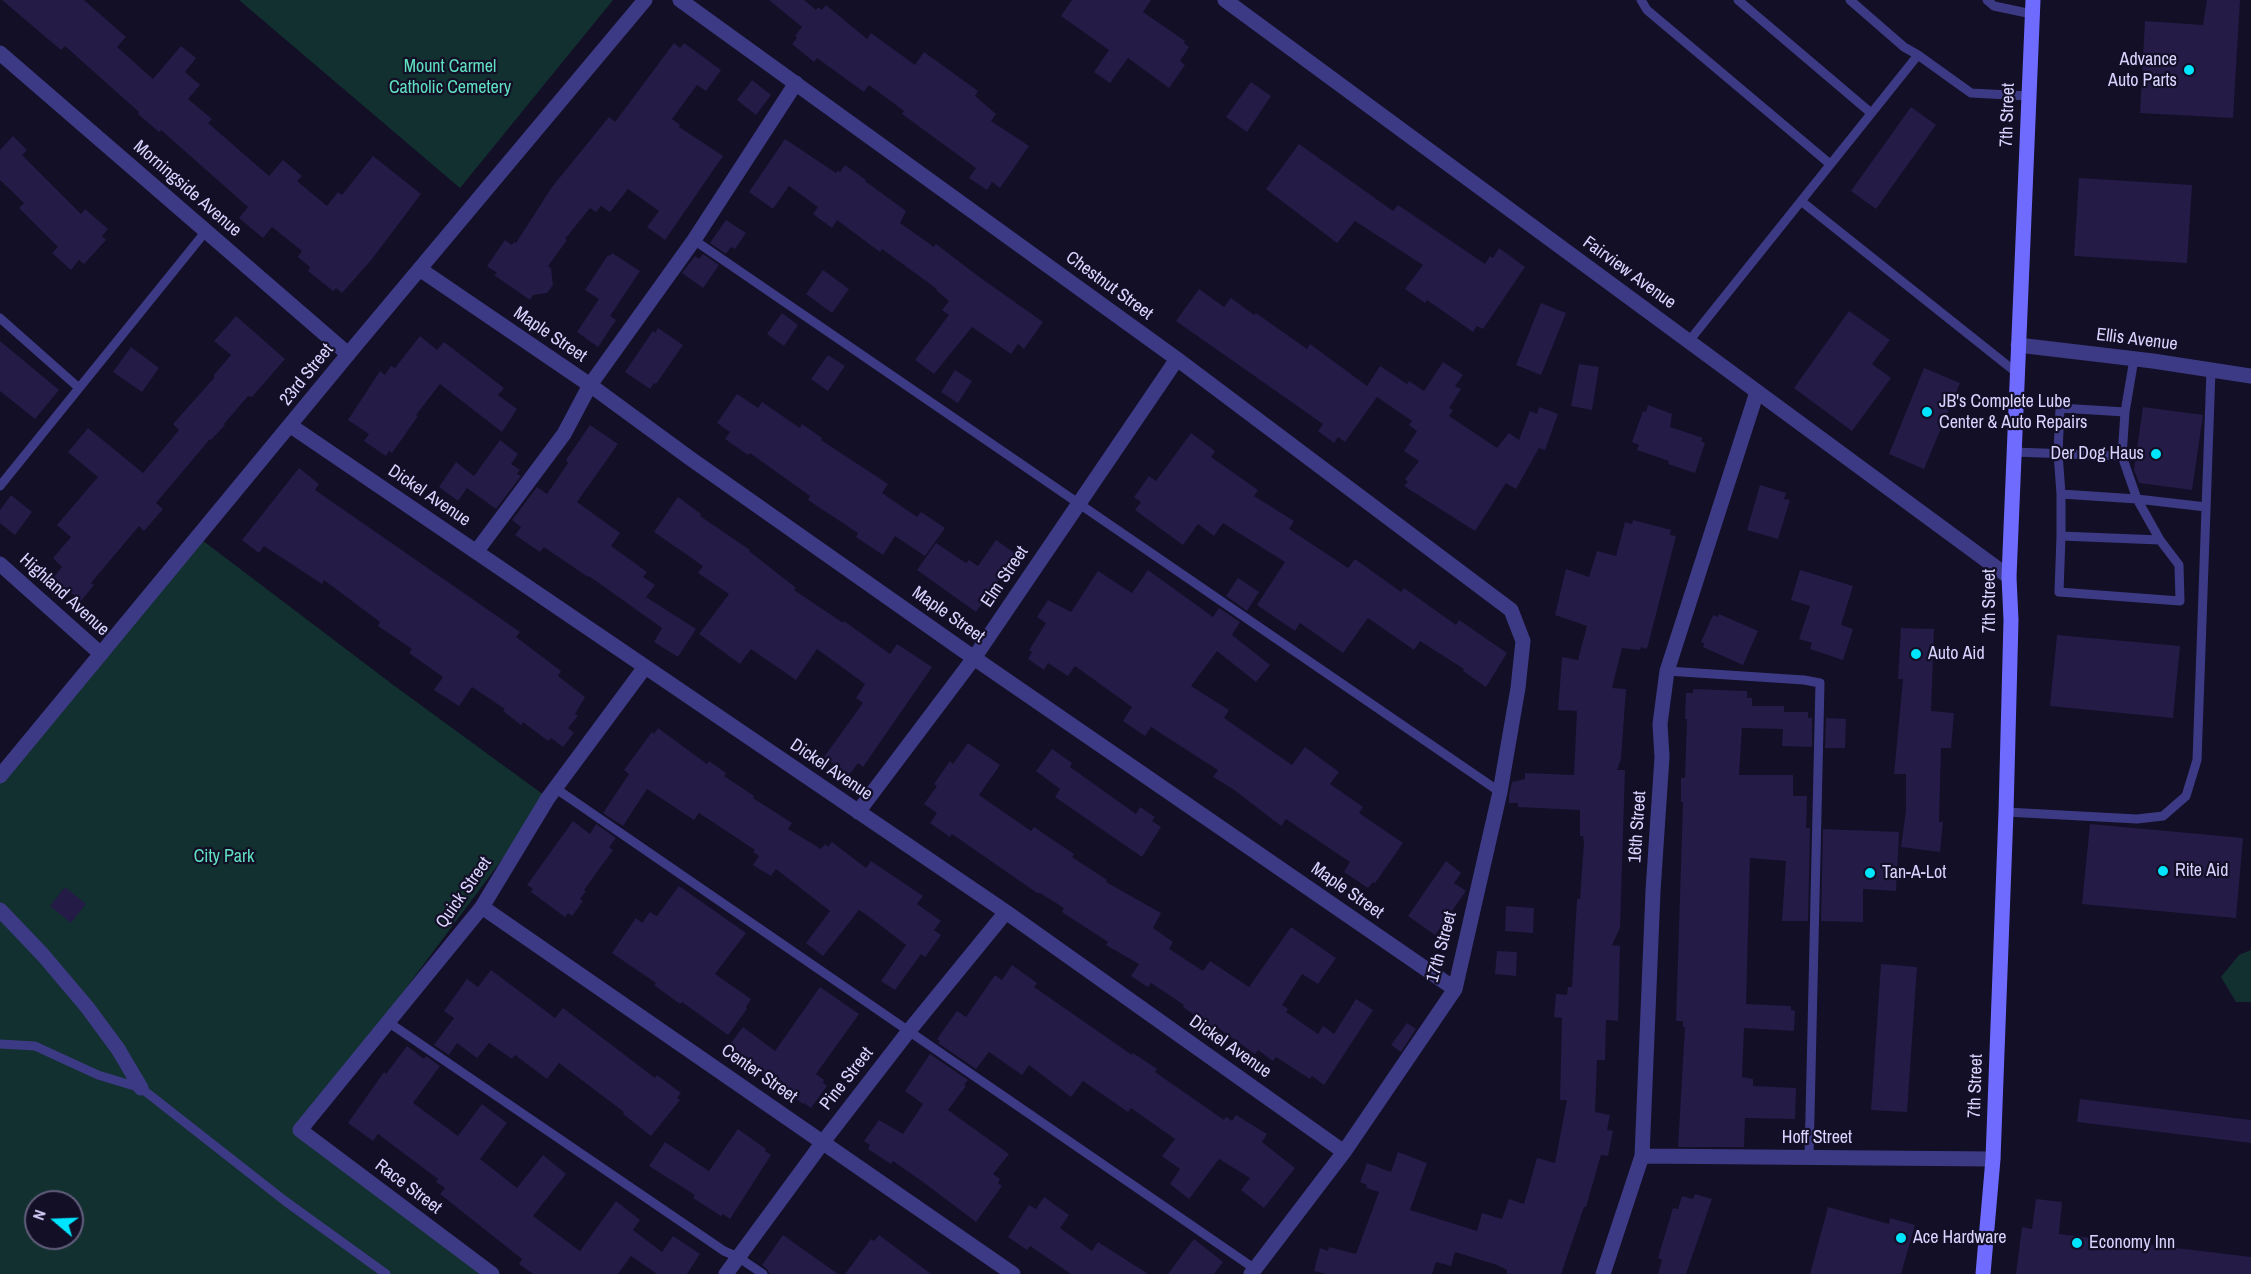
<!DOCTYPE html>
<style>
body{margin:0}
#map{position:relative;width:2251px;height:1274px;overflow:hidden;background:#130f26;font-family:"Archivo Narrow",sans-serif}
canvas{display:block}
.north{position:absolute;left:24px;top:1190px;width:60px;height:60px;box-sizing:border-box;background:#130f26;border:2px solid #625e7d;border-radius:50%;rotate:289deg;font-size:16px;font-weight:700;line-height:24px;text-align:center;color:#d9d4ff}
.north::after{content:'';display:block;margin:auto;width:21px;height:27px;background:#00e5ff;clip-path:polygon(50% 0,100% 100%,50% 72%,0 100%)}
</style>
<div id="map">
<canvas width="2251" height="1274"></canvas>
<div class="north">N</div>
</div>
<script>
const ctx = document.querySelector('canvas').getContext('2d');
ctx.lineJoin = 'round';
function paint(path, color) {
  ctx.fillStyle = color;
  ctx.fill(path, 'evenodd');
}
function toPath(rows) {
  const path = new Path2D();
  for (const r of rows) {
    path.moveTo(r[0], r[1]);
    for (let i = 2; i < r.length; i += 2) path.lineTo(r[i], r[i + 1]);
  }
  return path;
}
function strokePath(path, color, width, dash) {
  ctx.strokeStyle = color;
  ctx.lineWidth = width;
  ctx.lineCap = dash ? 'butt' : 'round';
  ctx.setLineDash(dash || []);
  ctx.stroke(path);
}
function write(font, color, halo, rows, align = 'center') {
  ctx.font = font + ' "Archivo Narrow",sans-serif';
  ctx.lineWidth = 4.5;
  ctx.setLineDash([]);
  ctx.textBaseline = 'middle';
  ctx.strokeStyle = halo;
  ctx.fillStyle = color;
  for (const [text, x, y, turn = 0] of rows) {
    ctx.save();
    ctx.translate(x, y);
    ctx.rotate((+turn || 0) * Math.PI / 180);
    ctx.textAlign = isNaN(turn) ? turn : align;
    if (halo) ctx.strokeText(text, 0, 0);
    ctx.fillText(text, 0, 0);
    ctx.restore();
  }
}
paint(toPath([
 [239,0,613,0,460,188],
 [198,537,392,684,548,798,300,1130,492,1274,0,1274,0,776],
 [36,1202,72,1202,72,1238,36,1238],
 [2251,950,2251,1002,2236,1002,2221,977,2239,955]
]), '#12302f');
paint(toPath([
 [2,0,84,0,126,37,117,47,153,79,181,46,196,58,185,72,200,85,188,99,212,119,208,123,269,176,283,160,302,176,297,181,327,206,338,192,342,195,373,156,421,194,372,259,342,293,336,288,333,291,308,271,310,267,298,257,302,251,272,227,263,238,239,218,248,207,161,130,159,132,138,114,139,112,65,46,61,50],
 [769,0,804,0,816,10,818,7,822,10,826,5,867,39,871,33,915,65,924,52,978,91,975,96,996,114,991,121,1029,146,1000,188,992,182,987,190,969,178,976,168,902,114,904,111,869,85,864,92,817,58,814,62,792,44,797,38,795,36,802,27],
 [1072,0,1151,0,1143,12,1185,41,1184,43,1189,47,1180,61,1185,65,1169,88,1128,58,1110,83,1094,72,1109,50,1061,16],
 [2207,0,2240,0,2233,118,2140,113,2145,21,2203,25],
 [674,43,680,48,684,43,721,70,706,91,697,85,672,119,680,125,679,127,723,156,665,240,647,227,659,211,628,189,610,212,601,206,596,212,590,208,565,239,567,240,548,266,551,268,553,285,547,293,533,295,530,300,494,275,497,273,487,266,505,240,512,245,514,242,516,243,552,187,609,117,615,122],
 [752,80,771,95,756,115,737,100],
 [1251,82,1271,96,1247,132,1226,117],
 [1911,107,1936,125,1876,209,1851,191],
 [13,136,27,150,22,155,81,214,85,209,108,229,102,236,106,240,84,264,79,260,71,270,52,253,58,247,19,208,24,203,0,180,0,150],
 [785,139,836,173,838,170,840,172,845,165,866,180,865,181,906,211,900,223,934,247,936,244,978,276,1043,322,1024,349,1018,344,1011,354,972,327,934,374,915,360,949,315,942,310,949,301,936,290,937,289,882,249,880,252,837,220,832,228,813,214,818,207,789,186,773,209,749,192],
 [1299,144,1393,211,1398,205,1485,264,1490,256,1493,258,1499,248,1525,267,1483,329,1477,326,1473,332,1427,300,1425,303,1405,289,1423,265,1355,221,1337,243,1266,189],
 [2079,178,2192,185,2187,263,2074,256],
 [726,220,746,233,735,249,731,247,726,254,710,243],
 [612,253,640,271,610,316,616,320,598,347,577,332,599,299,585,290,608,255,610,256],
 [703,254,719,265,703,288,682,273,695,256,699,259],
 [823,270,849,289,832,313,806,294],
 [1199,289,1224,307,1231,298,1254,315,1256,313,1307,349,1310,344,1367,386,1380,366,1407,384,1409,381,1424,391,1443,362,1463,375,1455,386,1461,389,1449,408,1453,410,1449,416,1497,448,1509,433,1519,440,1530,411,1537,414,1539,407,1558,414,1545,450,1539,448,1516,489,1506,483,1475,531,1404,486,1408,482,1405,479,1419,461,1404,451,1417,431,1409,425,1412,421,1377,397,1345,442,1338,437,1334,443,1318,431,1323,424,1176,321],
 [1541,303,1566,313,1541,375,1516,365],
 [1849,311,1890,340,1872,364,1891,378,1852,431,1794,388],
 [782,313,798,325,784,346,767,334],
 [236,316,285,359,252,397,248,396,224,424,225,425,211,440,210,439,156,503,163,509,144,531,139,526,91,583,94,585,81,601,53,578,62,567,53,558,71,537,57,525,98,477,68,452,88,428,143,473,179,430,173,424,215,377,213,376,231,355,214,341],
 [658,328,683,345,656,384,654,383,650,389,625,372,653,331,655,333],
 [420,336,437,350,444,342,504,388,498,395,517,409,502,432,440,384,416,415,418,416,392,453,389,451,386,456,364,441,369,434,348,420,380,371,385,375,391,366,395,368],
 [0,341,59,390,35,419,0,391],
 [131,347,159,368,142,392,113,372],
 [828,355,845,366,828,391,811,379],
 [1579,364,1599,367,1592,410,1571,406],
 [1924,368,1960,383,1924,469,1889,454],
 [955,370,972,381,958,403,941,392],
 [737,394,758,408,762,402,800,428,802,424,822,438,821,440,888,484,882,493,917,517,921,512,945,528,925,556,895,536,883,555,856,537,858,533,808,500,810,496,750,453,748,455,725,439,730,432,717,423],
 [1648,405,1672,414,1670,427,1703,438,1701,441,1705,443,1695,473,1668,464,1669,461,1637,450,1639,445,1632,442,1643,411,1646,412],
 [2143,407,2203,415,2192,490,2139,483,2134,470],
 [590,425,618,444,577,502,620,533,611,546,647,572,643,577,655,585,646,597,696,629,678,657,654,642,662,628,589,576,588,577,544,547,540,552,515,535,521,527,512,520,537,487,547,494,568,463,566,460],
 [1191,433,1215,451,1211,457,1258,490,1254,496,1294,521,1289,529,1348,568,1355,559,1401,592,1404,588,1456,625,1459,620,1507,653,1486,687,1463,671,1464,669,1420,641,1414,650,1368,618,1343,653,1300,623,1295,631,1257,605,1285,562,1223,523,1214,536,1198,524,1183,545,1135,510,1141,502,1134,497,1149,476,1156,481],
 [500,440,518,454,511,464,520,470,517,474,521,476,496,509,467,488,458,501,439,487,456,462,474,476],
 [299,468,319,484,315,490,520,632,516,637,561,671,558,676,585,697,575,714,578,716,568,728,574,733,563,747,551,738,548,741,523,722,521,725,503,711,505,709,472,687,459,706,434,690,443,677,409,653,412,649,378,626,380,622,324,580,322,584,264,546,259,553,242,540],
 [1760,485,1786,493,1784,499,1790,500,1778,539,1747,530],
 [11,495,32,512,15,535,0,523,0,510],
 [678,497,701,514,700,516,750,550,749,551,796,588,794,590,843,623,844,621,890,654,897,644,932,667,863,767,858,763,849,775,824,757,863,703,856,698,865,684,817,649,796,680,751,649,740,664,699,634,729,594,698,573,703,566,654,532],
 [1633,520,1671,530,1670,535,1676,536,1647,649,1641,647,1640,650,1622,648,1612,688,1626,689,1621,759,1617,770,1625,770,1620,928,1612,945,1620,946,1618,1021,1606,1020,1605,1060,1597,1060,1595,1112,1610,1115,1607,1130,1613,1131,1608,1156,1601,1155,1586,1207,1584,1207,1561,1274,1507,1274,1507,1270,1497,1265,1455,1252,1451,1266,1436,1262,1432,1274,1326,1274,1314,1271,1320,1248,1328,1251,1329,1247,1356,1254,1379,1192,1366,1188,1367,1185,1360,1182,1367,1163,1391,1172,1398,1152,1427,1163,1410,1210,1477,1231,1482,1213,1502,1219,1509,1199,1524,1204,1537,1158,1555,1163,1567,1100,1560,1100,1562,1018,1554,1017,1556,994,1567,995,1568,987,1572,987,1577,899,1580,899,1584,842,1583,836,1580,836,1580,810,1518,807,1518,803,1509,803,1509,795,1512,782,1525,779,1525,773,1574,775,1577,711,1558,710,1562,657,1578,660,1587,626,1555,615,1566,569,1589,577,1597,551,1616,556,1625,522,1632,524],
 [996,540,1020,557,1005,580,1001,577,976,612,917,570,936,543,966,563,969,560,978,566],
 [1148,570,1213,617,1219,608,1240,622,1232,635,1270,665,1256,682,1217,651,1191,686,1229,710,1224,718,1292,765,1305,747,1339,772,1330,784,1363,807,1359,813,1403,843,1375,883,1373,882,1368,888,1344,872,1350,862,1286,819,1281,826,1233,789,1213,777,1218,770,1151,727,1145,736,1123,721,1132,707,1075,666,1068,676,1048,663,1044,670,1028,659,1032,652,1029,650,1046,623,1037,617,1048,600,1071,612,1098,571,1132,593],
 [1800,570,1853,586,1841,625,1853,629,1843,660,1810,649,1812,643,1799,639,1810,606,1791,600],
 [1238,578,1259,592,1247,611,1226,596],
 [1719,614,1758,631,1743,665,1703,647,1704,643,1701,642,1713,615,1718,617],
 [1901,628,1934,629,1931,711,1954,713,1951,748,1941,748,1939,822,1943,822,1940,852,1901,847,1906,810,1906,774,1894,774,1903,679,1898,679],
 [2057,635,2180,646,2173,718,2050,706],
 [1693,689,1747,691,1747,698,1752,698,1752,706,1784,706,1784,712,1808,712,1808,718,1812,718,1812,747,1782,746,1783,729,1742,728,1739,775,1793,775,1793,796,1807,796,1806,828,1810,828,1808,921,1782,921,1786,861,1750,858,1746,1004,1791,1006,1791,1010,1795,1011,1794,1031,1744,1028,1742,1077,1753,1079,1753,1086,1796,1088,1795,1119,1745,1118,1744,1147,1678,1147,1685,1027,1683,1027,1683,1021,1676,1021,1683,802,1681,802,1681,778,1685,778,1687,719,1685,719,1686,693,1693,693],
 [1826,718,1846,719,1845,748,1825,748],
 [658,728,707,764,709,761,726,773,724,776,754,796,753,798,792,823,788,829,821,849,825,844,828,847,832,842,866,868,871,861,923,896,917,904,941,921,934,930,941,935,925,957,921,954,895,990,881,981,906,945,867,915,859,910,823,956,806,943,830,911,776,869,771,876,753,865,759,856,753,852,755,850,699,813,694,820,647,789,623,826,603,813,629,774,624,770,652,732,654,734],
 [968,743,1000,765,979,795,1031,831,1034,827,1074,854,1072,857,1107,880,1106,882,1161,913,1153,928,1173,942,1169,949,1203,971,1210,961,1249,987,1291,927,1336,958,1318,984,1302,974,1282,1005,1288,1009,1286,1012,1318,1034,1323,1026,1334,1034,1356,999,1373,1010,1324,1085,1312,1076,1310,1079,1276,1057,1273,1061,1258,1050,1255,1054,1218,1028,1216,1030,1183,1007,1184,1005,1151,983,1148,987,1131,976,1139,964,1106,945,1108,942,1062,912,1064,908,1040,893,1037,893,952,834,950,837,930,823,937,813,924,804,937,786,934,784,950,761,953,764],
 [1052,749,1072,763,1070,767,1136,814,1140,807,1155,817,1152,821,1161,827,1142,857,1055,797,1060,789,1036,771],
 [573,821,590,834,596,824,616,838,609,847,613,850,584,890,586,891,580,899,583,901,572,916,568,913,565,917,531,892,533,889,527,885],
 [2090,824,2243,838,2236,918,2082,904],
 [1823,829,1899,832,1896,891,1863,889,1863,922,1821,921],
 [1446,861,1461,873,1454,883,1466,891,1435,935,1408,916],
 [679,886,746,933,715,974,751,999,746,1007,747,1009,728,1035,682,1002,680,1004,654,985,656,983,612,953,636,918,642,923,650,912,657,916],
 [65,887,86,904,71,923,50,906],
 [1506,906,1534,908,1533,933,1505,931],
 [1497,951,1517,952,1516,976,1495,974],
 [1881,964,1917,967,1907,1112,1871,1110],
 [1012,965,1037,983,1034,987,1132,1055,1133,1053,1157,1069,1155,1072,1224,1120,1226,1117,1232,1121,1236,1115,1267,1134,1262,1142,1295,1168,1264,1208,1241,1190,1250,1178,1219,1159,1189,1199,1170,1184,1180,1169,1162,1156,1175,1139,1131,1108,1128,1112,1083,1081,1071,1097,1029,1065,1022,1075,989,1052,976,1069,938,1043,940,1041,937,1039,957,1011,966,1017,995,975,1002,980],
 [491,970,555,1018,563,1008,655,1078,657,1075,681,1093,677,1098,680,1100,651,1136,623,1114,624,1112,559,1063,547,1079,515,1055,512,1059,489,1043,477,1058,457,1043,449,1055,434,1045,454,1018,444,1011,467,979,478,987],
 [820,987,859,1014,816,1074,824,1080,823,1083,827,1086,811,1108,804,1103,803,1104,727,1048,743,1027,775,1051],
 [1407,1023,1416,1029,1401,1052,1391,1045],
 [407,1046,424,1059,426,1056,440,1066,413,1103,458,1136,482,1104,507,1123,480,1159,517,1188,543,1155,566,1174,533,1216,580,1251,616,1201,640,1220,633,1230,662,1252,673,1236,700,1254,687,1274,657,1274,631,1256,618,1274,533,1274,519,1264,522,1259,440,1194,445,1188,436,1182,438,1179,378,1134,373,1141,348,1123,384,1072,386,1074],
 [930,1054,968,1080,964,1085,966,1086,948,1110,1009,1154,993,1174,1000,1179,998,1183,1002,1186,976,1222,923,1182,893,1161,891,1164,868,1149,870,1145,864,1141,879,1120,903,1134,923,1104,905,1091],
 [2080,1099,2251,1120,2251,1143,2077,1122],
 [738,1129,766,1149,765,1151,771,1155,730,1219,723,1214,721,1216,693,1198,695,1195,649,1166,665,1142,709,1171],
 [1695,1194,1712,1199,1686,1274,1658,1274,1662,1260,1658,1258,1673,1208,1678,1209,1682,1196,1693,1199],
 [1044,1197,1069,1215,1060,1228,1092,1251,1098,1242,1148,1274,1071,1274,1030,1246,1027,1250,1008,1237,1029,1205,1036,1209],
 [2036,1199,2062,1202,2059,1234,2251,1257,2251,1274,2016,1274,2022,1227,2032,1229],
 [1828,1207,1889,1224,1890,1218,1915,1225,1901,1274,1810,1274],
 [783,1235,838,1274,770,1274,767,1269,762,1265],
 [879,1235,931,1274,845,1274,871,1239,874,1241],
 [1194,1239,1223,1262,1214,1274,1168,1274]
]), '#241b47');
strokePath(toPath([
 [1641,0,1647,10,1830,164],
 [1738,0,1871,113],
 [1850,0,1904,47,1918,55],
 [1987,0,1994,6,2032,14],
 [1801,201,2017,373],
 [694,240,1500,792],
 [0,318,79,388],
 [1689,341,1918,55,1971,93,2029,96],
 [2125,412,2134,359],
 [2014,452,2122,456,2137,499,2206,507],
 [2122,456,2125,412,2060,408,2058,453,2061,494,2137,499,2160,540,2061,536,2059,592,2180,601,2179,565,2160,540],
 [0,486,206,231],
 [2061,536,2061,494],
 [1667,671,1804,680,1820,683,1809,1158],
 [555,788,1255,1269],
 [2006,812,2137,819,2163,816,2186,796,2197,760,2211,370],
 [388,1022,724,1251,738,1257,763,1274],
 [0,1044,35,1046,98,1075,141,1088,285,1201,386,1274]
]), '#3d3a85', 9);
strokePath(toPath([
 [680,0,1177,359,1511,610,1523,641,1518,688,1500,792,1455,989,1344,1152,1251,1274],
 [0,53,348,354],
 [421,270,590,385,691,459,974,658,1455,989],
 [2018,345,2153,361,2251,376],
 [291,426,1006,912,1344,1152],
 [476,552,564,434,590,385,694,240,796,83],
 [0,564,101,654],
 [858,812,974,658,1177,359],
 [482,907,1013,1274],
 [0,910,43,955,87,1007,118,1049,141,1088],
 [1642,1156,1993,1159],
 [492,1274,300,1130,482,907,548,798,645,667],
 [726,1274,823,1142,908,1032,1006,912],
 [1603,1274,1642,1156,1653,891,1662,757,1660,724,1667,671,1757,392]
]), '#3d3a85', 15);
strokePath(toPath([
 [1225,0,2009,577],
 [0,776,355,346,645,0]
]), '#3d3a85', 15);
strokePath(toPath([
 [1983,1274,1993,1159,2006,812,2011,620,2009,577,2033,0]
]), '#6f6bff', 15);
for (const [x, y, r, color] of [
 [2189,70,6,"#00e5ff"],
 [1927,412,6,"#00e5ff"],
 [2156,454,6,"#00e5ff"],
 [1916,654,6,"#00e5ff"],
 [2163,871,6,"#00e5ff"],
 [1870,873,6,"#00e5ff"],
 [1901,1238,6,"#00e5ff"],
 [2077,1243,6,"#00e5ff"]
]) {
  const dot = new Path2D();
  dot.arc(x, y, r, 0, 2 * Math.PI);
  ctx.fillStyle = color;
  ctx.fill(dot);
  strokePath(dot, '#130f26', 2);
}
write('18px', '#d9d4ff', '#130f26', [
 ["Advance",2177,60,"right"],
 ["Auto Parts",2177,81,"right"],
 ["JB's Complete Lube",1939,402],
 ["Center & Auto Repairs",1939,423],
 ["Der Dog Haus",2144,454,"right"],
 ["Auto Aid",1928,654],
 ["Rite Aid",2175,871],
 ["Tan-A-Lot",1882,873],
 ["Ace Hardware",1913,1238],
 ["Economy Inn",2089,1243]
], 'left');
write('18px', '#5fe0c0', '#130f26', [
 ["Mount Carmel",450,67],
 ["Catholic Cemetery",450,88],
 ["City Park",224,857]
]);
write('18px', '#d9d4ff', '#130f26', [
 ["7th Street",2008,115,-88],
 ["Morningside Avenue",187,189,41],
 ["Fairview Avenue",1629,273,36],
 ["Chestnut Street",1109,286,36],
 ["Maple Street",550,335,34],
 ["Ellis Avenue",2137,340,7],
 ["23rd Street",307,375,-51],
 ["Dickel Avenue",429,496,34],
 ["Elm Street",1005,577,-56],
 ["Highland Avenue",64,595,42],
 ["7th Street",1990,601,-90],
 ["Maple Street",948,615,35],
 ["Dickel Avenue",831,770,34],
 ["16th Street",1638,827,-86],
 ["Maple Street",1347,891,35],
 ["Quick Street",464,893,-55],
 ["17th Street",1442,947,-75],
 ["Dickel Avenue",1230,1047,35],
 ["Center Street",759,1074,35],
 ["Pine Street",847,1079,-52],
 ["7th Street",1976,1086,-88],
 ["Hoff Street",1817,1138],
 ["Race Street",408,1187,37]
]);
</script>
